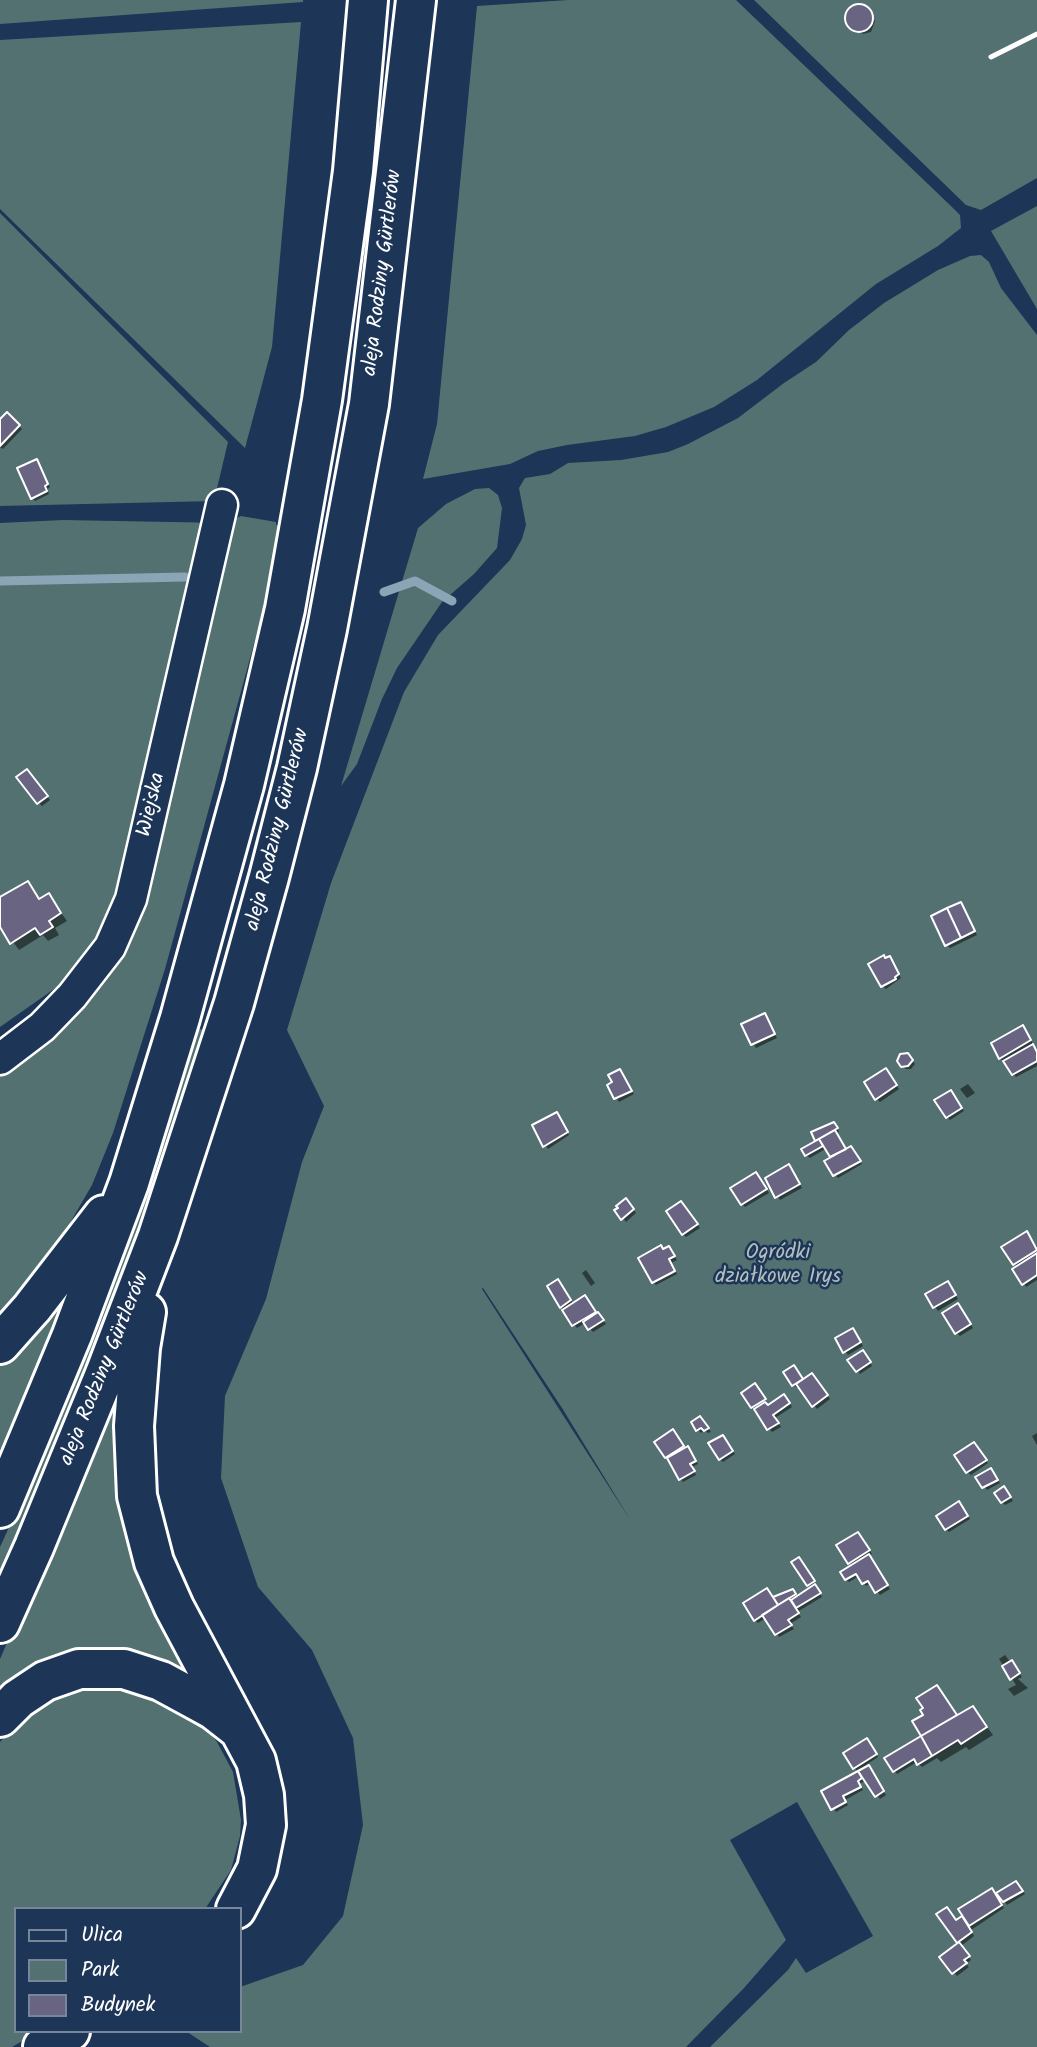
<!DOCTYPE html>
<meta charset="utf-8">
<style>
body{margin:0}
#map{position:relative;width:1037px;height:2047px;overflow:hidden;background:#1d3557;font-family:Kalam,sans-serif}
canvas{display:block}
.legend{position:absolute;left:14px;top:1907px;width:228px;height:126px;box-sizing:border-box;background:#1d3557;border:2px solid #77869a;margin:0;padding:9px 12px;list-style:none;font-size:21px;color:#fff}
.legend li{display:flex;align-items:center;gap:14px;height:35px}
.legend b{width:35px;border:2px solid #77869a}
</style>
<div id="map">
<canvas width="1037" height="2047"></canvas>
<ul class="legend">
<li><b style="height:9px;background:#1d3557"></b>Ulica</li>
<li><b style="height:19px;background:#537170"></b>Park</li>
<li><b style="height:19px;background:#686482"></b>Budynek</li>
</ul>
</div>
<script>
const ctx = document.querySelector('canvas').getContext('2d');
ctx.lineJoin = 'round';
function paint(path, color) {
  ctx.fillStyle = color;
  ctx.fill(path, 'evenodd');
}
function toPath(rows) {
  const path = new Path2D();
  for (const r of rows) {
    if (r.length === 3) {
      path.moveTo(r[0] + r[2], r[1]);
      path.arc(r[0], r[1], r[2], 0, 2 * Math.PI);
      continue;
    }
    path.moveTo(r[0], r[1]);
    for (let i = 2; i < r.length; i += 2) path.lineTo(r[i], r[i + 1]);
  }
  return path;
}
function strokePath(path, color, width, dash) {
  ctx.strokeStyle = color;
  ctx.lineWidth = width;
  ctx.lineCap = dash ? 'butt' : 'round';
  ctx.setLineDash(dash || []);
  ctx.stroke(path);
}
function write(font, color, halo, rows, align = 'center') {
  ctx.font = font + ' Kalam,sans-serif';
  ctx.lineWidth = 5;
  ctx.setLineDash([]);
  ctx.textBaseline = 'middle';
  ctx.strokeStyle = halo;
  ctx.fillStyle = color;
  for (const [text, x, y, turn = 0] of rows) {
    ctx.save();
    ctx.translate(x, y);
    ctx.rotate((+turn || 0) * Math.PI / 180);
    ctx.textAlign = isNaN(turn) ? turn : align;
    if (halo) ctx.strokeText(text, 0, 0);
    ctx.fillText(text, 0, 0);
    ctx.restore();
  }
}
paint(toPath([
 [0,0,303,0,303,2,0,24],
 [568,0,736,0,953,208,960,215,961,228,938,246,876,284,757,380,714,407,666,427,635,436,567,445,538,451,510,464,423,479,437,424,477,6],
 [754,0,1037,0,1037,178,981,210,966,205],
 [301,22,272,347,245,448,0,209,0,40],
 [1037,206,1037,309,991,231],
 [0,213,228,442,214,501,0,506],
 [981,255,989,262,1001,288,1037,335,1037,2047,710,2047,788,1970,796,1958,806,1973,873,1936,797,1802,730,1840,786,1940,744,1988,686,2047,210,2047,187,2032,240,2031,240,1987,303,1965,343,1916,363,1825,353,1738,312,1650,258,1587,221,1478,225,1396,266,1299,302,1162,324,1106,287,1030,331,883,404,692,438,635,510,560,522,539,526,525,519,488,525,478,550,474,568,463,621,460,668,452,688,444,738,418,784,383,816,362,849,330,884,303,938,270,970,256],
 [483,1288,562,1408,631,1521,482,1289],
 [489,488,498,495,502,508,497,548,474,574,442,602,397,668,382,699,357,764,341,786,418,528,446,504,475,489],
 [241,516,276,522,276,525,286,527,165,969,113,1133,92,1185,42,1271,0,1320,0,1071,67,980,0,1027,0,523,63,520,226,523],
 [194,1025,209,1034,130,1270,0,1588,0,1547,16,1512],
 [72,1285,0,1473,0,1359],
 [116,1390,198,1679,187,1673,0,1697,0,1659],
 [101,1686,142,1689,205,1726,217,1742,233,1772,241,1820,240,1836,231,1870,205,1909,16,1909,16,2031,39,2031,12,2047,0,2047,0,1742,12,1729,56,1696]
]), '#537170');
paint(toPath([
 [861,6,867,9,875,21,871,32,863,34,852,27,847,16,850,10],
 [7,414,22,429,3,449,0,447,0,422],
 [36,461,50,487,47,489,49,494,35,501,32,498],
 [30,774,50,800,42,806,39,803],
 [27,883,41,900,48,895,67,921,55,928,59,935,48,941,43,935,19,950,0,924,0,900],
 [960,904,977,935,950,948,947,945],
 [892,961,901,978,886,989,882,986],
 [765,1015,777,1038,756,1048,743,1025],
 [1026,1030,1033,1044,1031,1045,1037,1052,1037,1066,1016,1077,1000,1058],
 [911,1058,915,1064,911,1069,906,1069,902,1066],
 [620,1071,634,1094,619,1102,609,1085,614,1083],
 [889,1074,899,1089,880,1102,877,1099],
 [968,1084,975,1093,967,1098,960,1089],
 [954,1095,964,1111,950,1120,947,1117],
 [557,1114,569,1135,548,1149,534,1126],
 [837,1127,839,1132,837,1133,847,1150,854,1151,862,1164,838,1178,835,1175,833,1158,827,1148,810,1158,806,1155,818,1141,813,1133],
 [792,1169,802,1188,780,1200,767,1179],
 [759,1177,769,1193,745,1207,742,1204],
 [629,1204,636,1213,626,1222,623,1218],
 [684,1206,700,1228,686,1237,683,1234],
 [1027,1233,1037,1247,1037,1280,1026,1287,1017,1267,1004,1248],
 [669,1248,677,1260,671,1263,677,1274,656,1285,653,1282,664,1251],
 [586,1270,595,1283,591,1286,582,1273],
 [561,1284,574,1305,588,1301,606,1324,593,1332,585,1323,577,1328,561,1307],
 [951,1286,958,1299,938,1311,927,1295],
 [961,1308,973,1328,960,1336,957,1333],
 [856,1334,863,1346,848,1355,845,1351],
 [866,1355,872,1366,860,1374,850,1360],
 [797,1370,804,1381,815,1378,830,1399,817,1409,800,1387,797,1388,794,1385,785,1373],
 [758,1389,769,1406,787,1399,792,1407,775,1418,781,1427,772,1432,743,1393],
 [703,1421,711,1432,708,1433,705,1430,701,1433,693,1423],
 [1037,1433,1037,1445,1032,1436],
 [676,1435,686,1450,691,1452,698,1464,692,1467,696,1475,683,1482,666,1457],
 [726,1440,735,1454,723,1462,720,1459],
 [977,1448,988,1463,971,1475,967,1472],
 [994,1474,1000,1483,987,1490,978,1478],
 [1007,1492,1013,1501,1005,1505,1002,1502],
 [962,1507,970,1519,949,1532,946,1529],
 [861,1537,872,1554,868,1556,890,1589,880,1595,871,1583,866,1586,859,1576,849,1582,846,1579,853,1566,849,1563],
 [794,1563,802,1563,822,1597,797,1612,801,1617,790,1624,794,1629,779,1637,766,1618,758,1623,755,1620,774,1599,793,1591,798,1597,812,1588],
 [1005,1655,1022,1677,1018,1679,1028,1688,1014,1696,1008,1689,1016,1685,999,1659],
 [937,1688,958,1716,973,1708,993,1735,969,1750,966,1747,941,1762,937,1758,922,1767,917,1762,897,1774,894,1770,923,1736,915,1722,925,1716],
 [870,1743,878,1757,866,1765,886,1795,880,1799,867,1780,859,1784,863,1790,845,1800,848,1805,836,1812,823,1792,859,1772,854,1768],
 [1019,1886,1025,1894,1007,1905,999,1893],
 [995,1894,1004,1908,971,1930,974,1936,961,1946,971,1960,966,1964,969,1967,957,1976,942,1957,960,1944,939,1914,957,1922]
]), '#0007');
strokePath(toPath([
 [0,581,185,577],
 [384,592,415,581,452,601]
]), '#8ba5b6', 9);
const building = toPath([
 [859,18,14],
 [7,412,20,425,0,446,0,419,7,412],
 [37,459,48,484,45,486,47,491,31,499,17,468,37,459],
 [27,769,48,796,37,804,16,777,27,769],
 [28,881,39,899,49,893,61,913,49,921,53,927,40,935,35,928,10,944,0,927,0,897,28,881],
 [961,902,975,931,961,938,947,908,961,902],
 [947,908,961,938,945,946,931,916,947,908],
 [884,955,885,958,890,956,899,974,895,977,896,979,881,987,868,964,884,955],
 [765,1013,775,1034,751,1045,741,1024,765,1013],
 [1023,1025,1031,1040,999,1059,991,1043,1023,1025],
 [1033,1044,1037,1052,1037,1061,1012,1075,1003,1061,1033,1044],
 [908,1053,913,1060,908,1066,901,1067,897,1061,900,1054,908,1053],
 [886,1068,897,1085,875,1100,864,1082,886,1068],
 [620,1069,632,1091,614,1099,607,1085,612,1082,608,1075,620,1069],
 [951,1090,962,1108,946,1118,934,1100,951,1090],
 [557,1112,568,1132,543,1147,532,1125,557,1112],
 [834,1122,838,1128,815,1141,811,1132,834,1122],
 [835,1130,846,1149,830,1157,819,1139,835,1130],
 [819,1139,823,1146,805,1156,801,1149,819,1139],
 [851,1146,861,1161,833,1176,824,1161,851,1146],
 [789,1164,800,1184,775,1198,765,1178,789,1164],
 [756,1172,767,1189,741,1205,730,1188,756,1172],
 [626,1198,634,1209,621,1220,614,1210,618,1208,616,1206,626,1198],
 [681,1201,698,1224,682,1235,666,1211,681,1201],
 [1027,1231,1037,1250,1013,1265,1001,1247,1027,1231],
 [661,1245,663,1249,669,1246,675,1256,669,1259,675,1271,652,1283,638,1258,661,1245],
 [1037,1253,1037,1275,1022,1285,1012,1269,1037,1253],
 [558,1279,571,1300,560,1308,547,1286,558,1279],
 [948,1281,956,1295,933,1308,925,1294,948,1281],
 [585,1295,596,1312,572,1326,562,1310,585,1295],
 [958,1303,971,1324,955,1334,942,1313,958,1303],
 [598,1312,604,1320,588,1330,583,1322,598,1312],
 [853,1328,861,1342,843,1353,835,1338,853,1328],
 [863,1350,871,1362,856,1372,847,1360,863,1350],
 [794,1365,803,1379,792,1386,783,1372,794,1365],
 [812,1373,828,1395,812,1407,796,1384,812,1373],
 [755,1383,766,1399,751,1408,741,1393,755,1383],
 [784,1394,790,1403,773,1415,779,1423,767,1430,754,1409,765,1402,768,1405,784,1394],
 [700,1416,709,1428,704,1431,701,1428,696,1431,691,1422,700,1416],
 [673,1429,684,1446,665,1458,654,1442,673,1429],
 [723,1435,733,1451,719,1460,708,1443,723,1435],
 [974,1442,987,1460,966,1473,954,1455,974,1442],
 [688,1446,696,1461,690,1464,695,1471,679,1480,667,1458,688,1446],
 [991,1468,998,1480,982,1488,975,1477,991,1468],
 [1004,1486,1011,1497,1001,1503,994,1493,1004,1486],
 [959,1501,968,1516,945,1530,936,1516,959,1501],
 [858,1532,870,1550,848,1564,836,1545,858,1532],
 [869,1554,888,1585,875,1593,868,1581,862,1584,856,1574,845,1580,840,1572,869,1554],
 [799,1557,815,1581,807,1586,791,1562,799,1557],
 [815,1584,821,1593,796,1608,791,1600,815,1584],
 [767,1588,778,1605,754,1621,743,1603,767,1588],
 [793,1589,796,1594,778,1605,773,1597,793,1589],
 [789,1598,799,1613,788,1620,792,1625,775,1635,762,1615,789,1598],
 [1012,1660,1020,1673,1010,1680,1002,1666,1012,1660],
 [937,1685,957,1715,921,1736,912,1721,923,1715,920,1710,923,1708,916,1698,937,1685],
 [973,1706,987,1727,961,1744,958,1740,932,1756,921,1736,973,1706],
 [921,1736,932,1756,917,1765,914,1759,893,1772,884,1758,921,1736],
 [867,1738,877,1754,853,1769,843,1753,867,1738],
 [869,1765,884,1791,875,1797,858,1771,869,1765],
 [858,1771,862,1778,858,1781,861,1787,843,1796,846,1802,831,1810,821,1791,858,1771],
 [1016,1881,1023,1891,1003,1902,996,1893,1016,1881],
 [992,1888,1002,1905,969,1926,958,1909,992,1888],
 [947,1907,956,1920,962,1916,972,1932,957,1943,936,1914,947,1907],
 [959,1942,970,1956,964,1960,967,1963,952,1974,939,1957,959,1942]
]);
paint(building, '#686482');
strokePath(building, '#fff', 2);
const minor = toPath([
 [0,1059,42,1027,72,996,110,947,131,899,222,505]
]);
const secondary = toPath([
 [146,1312,140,1348,134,1426,137,1496,154,1562,174,1607,256,1761,264,1795,266,1825,257,1869,236,1909],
 [0,1344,32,1308,104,1215],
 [0,1508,72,1335,129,1183,180,1018,244,785,285,609,322,400,353,171,368,0],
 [0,1623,34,1547,105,1374,158,1236,234,1003,269,877,297,768,327,629,369,404,416,0],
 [0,1717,18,1699,45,1681,79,1669,124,1669,161,1681,196,1700,214,1710,237,1728],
 [43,2047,70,2031]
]);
strokePath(minor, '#fff', 35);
strokePath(secondary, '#fff', 44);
strokePath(minor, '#1d3557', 30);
strokePath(secondary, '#1d3557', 38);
strokePath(toPath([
 [991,57,1037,34]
]), '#fff', 5);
write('21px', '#fff', '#1d3557', [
 ["aleja Rodziny Gürtlerów",384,273,-83],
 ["Wiejska",153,805,-77],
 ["aleja Rodziny Gürtlerów",279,830,-76],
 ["aleja Rodziny Gürtlerów",106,1369,-68]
]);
write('21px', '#b2bfbf', '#1d3557', [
 ["Ogródki",778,1254],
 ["działkowe Irys",778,1278]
]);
</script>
